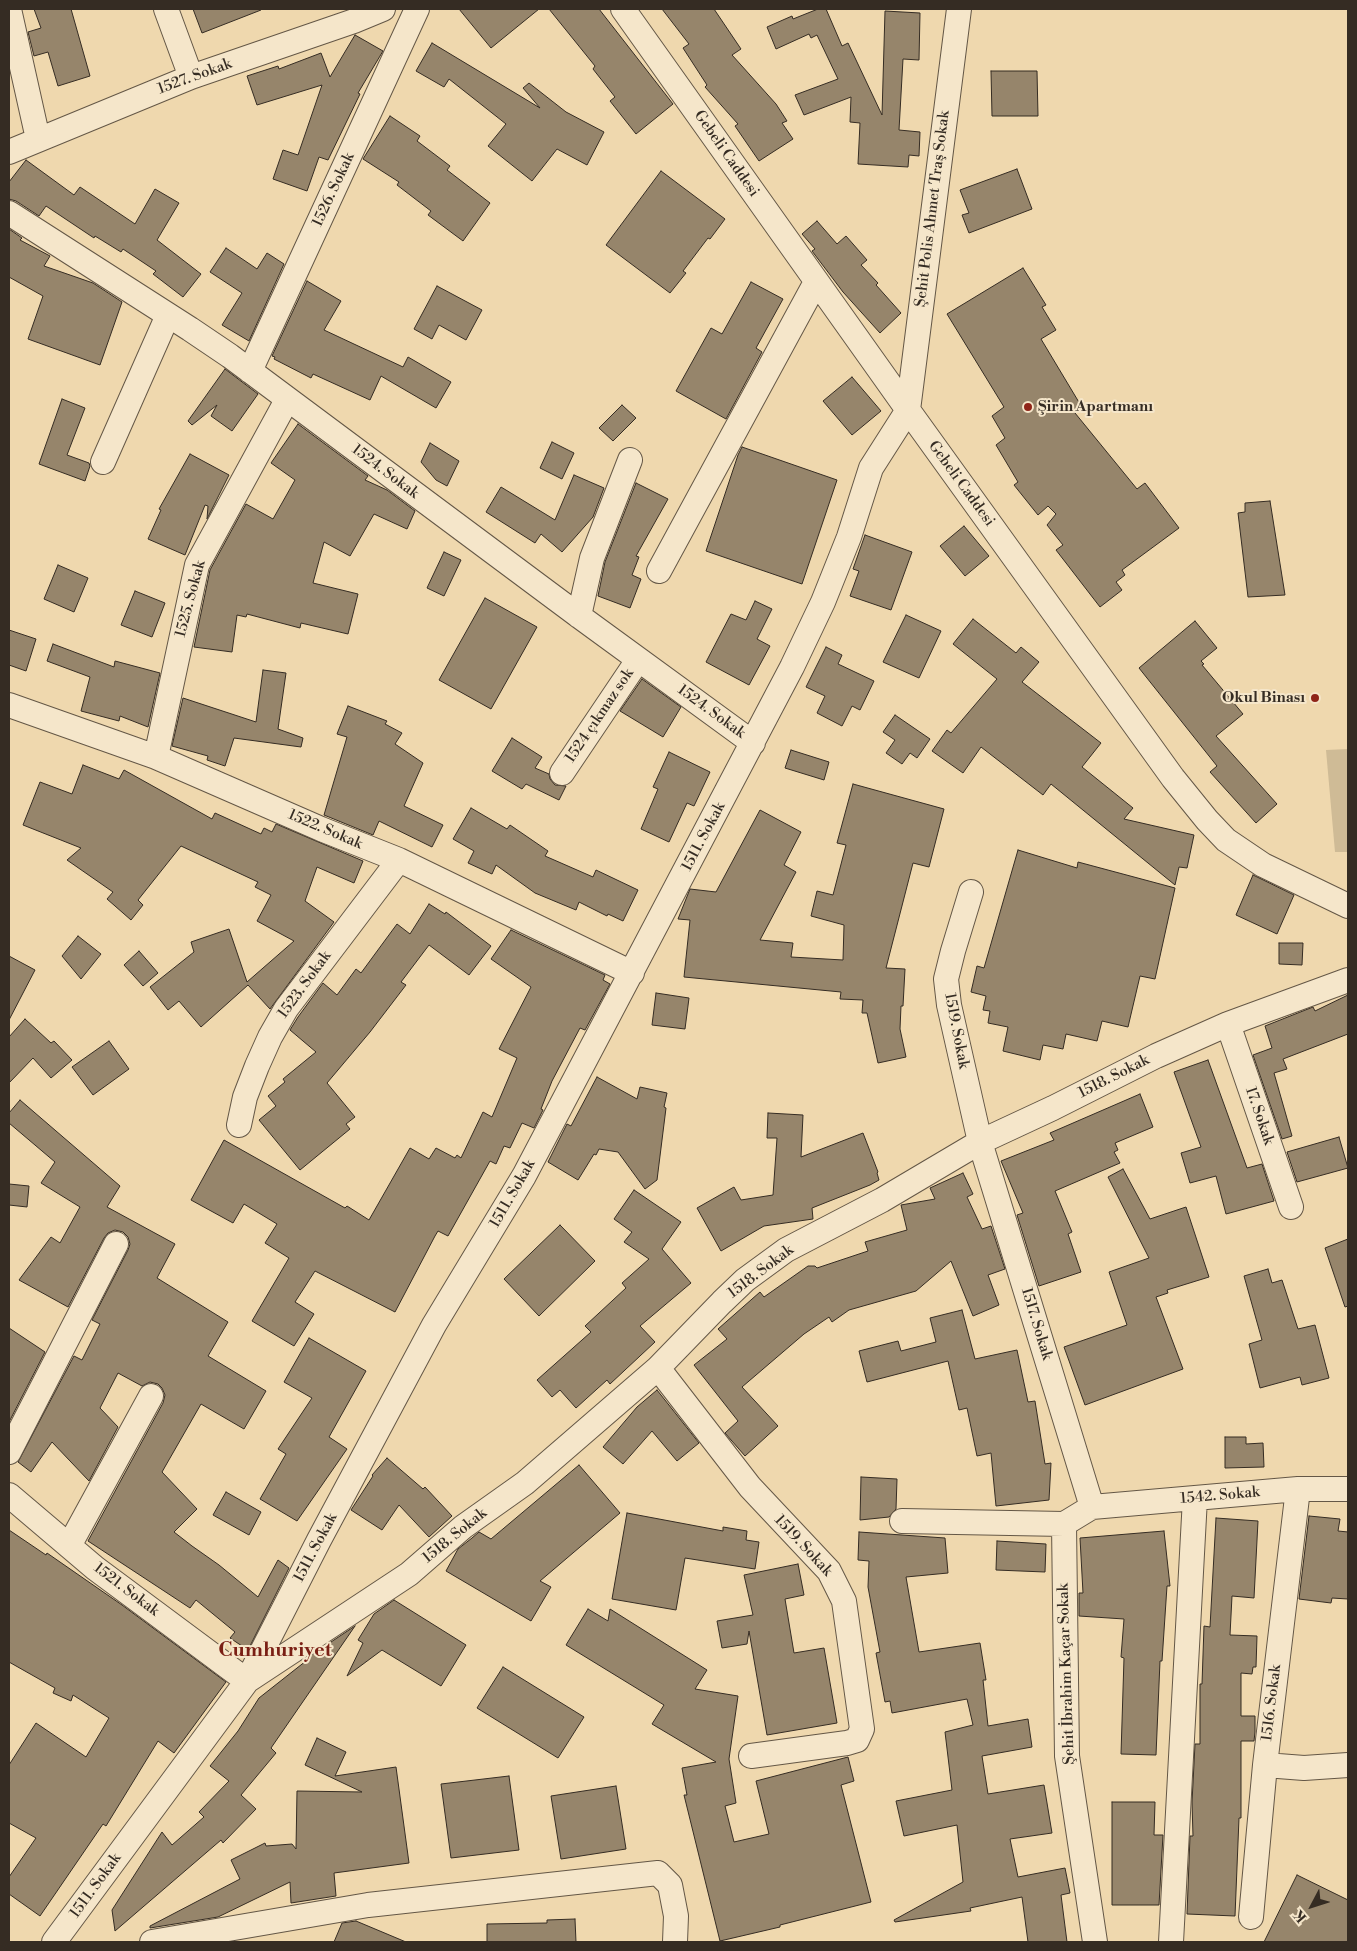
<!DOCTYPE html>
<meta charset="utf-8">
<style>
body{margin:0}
#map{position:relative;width:1357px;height:1951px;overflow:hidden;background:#efd8ae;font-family:"Libre Bodoni",serif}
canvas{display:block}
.frame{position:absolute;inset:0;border:10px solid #352c23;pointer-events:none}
.north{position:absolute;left:1287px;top:1881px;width:50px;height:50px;-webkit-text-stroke:4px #f5e6ca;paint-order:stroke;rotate:230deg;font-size:14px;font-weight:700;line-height:20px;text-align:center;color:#352c23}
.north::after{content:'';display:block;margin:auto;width:18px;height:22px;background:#352c23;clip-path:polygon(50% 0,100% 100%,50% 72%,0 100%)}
</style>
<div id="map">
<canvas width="1357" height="1951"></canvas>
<div class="frame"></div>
<div class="north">K</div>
</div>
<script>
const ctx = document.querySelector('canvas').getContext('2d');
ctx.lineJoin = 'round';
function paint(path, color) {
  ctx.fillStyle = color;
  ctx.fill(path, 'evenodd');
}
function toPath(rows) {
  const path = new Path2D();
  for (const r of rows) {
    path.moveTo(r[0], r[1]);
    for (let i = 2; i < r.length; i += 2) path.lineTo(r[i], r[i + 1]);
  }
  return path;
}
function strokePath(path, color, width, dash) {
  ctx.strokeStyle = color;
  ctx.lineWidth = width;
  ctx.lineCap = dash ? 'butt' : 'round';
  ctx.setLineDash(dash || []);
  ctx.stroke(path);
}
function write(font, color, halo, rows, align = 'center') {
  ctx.font = font + ' "Libre Bodoni",serif';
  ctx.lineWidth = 4;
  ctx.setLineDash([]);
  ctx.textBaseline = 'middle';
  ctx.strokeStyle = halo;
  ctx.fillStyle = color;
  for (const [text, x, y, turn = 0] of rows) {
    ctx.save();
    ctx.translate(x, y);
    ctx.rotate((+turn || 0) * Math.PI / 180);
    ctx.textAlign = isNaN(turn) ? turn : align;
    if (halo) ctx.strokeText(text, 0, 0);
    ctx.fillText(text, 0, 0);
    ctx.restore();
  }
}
paint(toPath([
 [1348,749,1348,852,1335,852,1326,750]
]), '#cfbb96');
const building = toPath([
 [34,9,71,9,90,76,58,86,48,52,34,56,28,32,41,28,34,9],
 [193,9,260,9,261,10,202,33,193,9],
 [459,9,539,9,491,48,459,9],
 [549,9,599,9,673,104,636,134,610,101,615,97,593,69,595,66,549,9],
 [662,9,714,9,741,49,732,55,776,104,787,121,782,123,793,139,759,161,735,126,738,124,705,87,707,85,683,48,689,44,662,9],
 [818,9,826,9,842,46,848,43,882,115,885,11,920,13,919,60,903,59,899,130,920,132,919,156,909,155,908,167,858,164,860,123,850,122,851,97,804,115,795,95,838,79,817,35,811,38,809,34,776,49,767,27,792,16,793,19,818,9],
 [355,35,383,51,358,93,360,94,328,160,319,157,307,191,273,179,283,150,298,155,322,85,257,105,247,76,278,66,279,69,321,53,330,77,355,35],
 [432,43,540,108,523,88,529,83,566,112,604,132,587,165,557,149,532,181,488,146,506,124,449,79,444,87,416,71,432,43],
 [991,71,1037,71,1038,116,992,116,991,71],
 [390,116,420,136,417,141,450,166,447,170,490,203,463,241,428,215,431,211,397,185,399,182,363,159,390,116],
 [26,160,74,195,80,187,135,224,155,189,179,203,157,240,201,274,183,297,153,274,156,271,123,249,121,252,95,236,94,238,46,206,39,216,16,201,9,199,9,182,26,160],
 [1017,169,1032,209,969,233,962,215,969,213,960,190,1017,169],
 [661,171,725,219,710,239,708,238,683,271,686,273,670,293,606,245,661,171],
 [817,221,837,244,846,236,867,260,861,265,878,283,876,285,901,313,880,333,843,292,812,251,815,249,802,234,817,221],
 [9,229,22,238,20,240,50,256,44,266,93,283,122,302,100,365,28,339,43,296,9,277,9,229],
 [226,248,257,269,267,253,284,264,249,341,222,325,242,293,210,272,226,248],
 [1023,268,1046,305,1042,307,1056,330,1041,339,1083,409,1075,413,1137,489,1145,483,1179,528,1122,570,1125,575,1116,582,1122,590,1100,607,1056,550,1063,545,1047,525,1056,514,1048,506,1038,515,1014,485,1018,482,996,445,1005,438,992,416,1004,407,947,314,1023,268],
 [307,281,341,301,324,330,403,367,408,357,451,382,436,408,381,376,370,400,313,374,311,378,274,359,275,357,272,356,307,281],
 [751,282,783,299,756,348,762,352,726,419,676,391,711,328,722,334,751,282],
 [437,286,482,310,466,340,439,325,432,339,414,329,437,286],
 [225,369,258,394,232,431,211,416,217,405,192,425,188,421,225,369],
 [852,377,881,411,852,435,823,401,852,377],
 [62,399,85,408,67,455,89,463,90,466,85,481,39,464,62,399],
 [622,405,636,418,613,441,599,428,622,405],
 [298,424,368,476,365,480,387,490,415,511,407,529,374,514,350,556,324,542,313,583,358,594,348,634,301,623,300,628,247,614,246,617,237,615,232,652,194,647,210,570,246,504,273,519,295,480,271,463,298,424],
 [552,442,574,453,562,479,540,468,552,442],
 [430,443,459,461,447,486,436,480,421,462,430,443],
 [742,447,837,480,802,584,706,551,738,455,742,447],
 [190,454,229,475,207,519,208,506,205,505,185,555,148,539,161,510,159,509,190,454],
 [574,475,604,488,593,517,562,552,541,534,535,543,486,512,501,487,555,520,574,475],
 [636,483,668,499,636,556,639,557,632,575,641,579,630,608,598,596,605,562,636,483],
 [1270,501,1285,595,1248,597,1238,513,1245,512,1245,503,1270,501],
 [964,526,989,556,965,576,940,546,964,526],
 [865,535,912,552,891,610,850,596,859,571,853,569,865,535],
 [444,552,461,560,444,596,427,588,444,552],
 [58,565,88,578,74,612,44,599,58,565],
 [135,591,165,603,152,637,121,625,135,591],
 [485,598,537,627,491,709,439,680,485,598],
 [755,601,772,609,757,639,770,646,749,685,706,662,731,614,746,620,755,601],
 [906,615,941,631,919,678,883,662,906,615],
 [973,619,1016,653,1021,647,1039,662,1022,682,1101,743,1082,767,1133,808,1124,819,1194,835,1187,868,1179,867,1175,885,1051,784,1043,795,981,747,963,773,932,751,947,730,951,733,997,679,953,644,973,619],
 [1195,621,1217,648,1201,661,1204,664,1202,665,1243,714,1216,736,1277,804,1256,823,1210,772,1217,766,1139,668,1195,621],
 [9,630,36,639,26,671,9,665,9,630],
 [53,644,114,667,115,661,160,673,148,727,120,716,119,721,81,711,90,677,47,661,53,644],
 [826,647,842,655,838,664,874,681,860,710,852,706,842,726,817,713,825,696,806,687,826,647],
 [263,670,286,673,278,729,303,738,301,747,234,738,225,766,207,760,208,756,172,746,183,698,256,722,263,670],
 [642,679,681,707,663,737,620,711,642,679],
 [348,706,387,721,385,724,402,733,395,744,423,763,404,806,443,825,432,847,379,821,373,835,324,815,347,737,337,734,348,706],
 [895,715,930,739,917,758,910,753,902,764,886,753,895,740,883,732,895,715],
 [512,738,542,757,535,768,549,774,550,779,555,785,566,786,559,800,526,784,522,789,492,771,512,738],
 [791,750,829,762,824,780,785,768,791,750],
 [669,752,710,772,694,806,687,803,669,842,641,829,658,789,653,787,669,752],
 [83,765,119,779,124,770,212,819,215,813,261,834,264,828,272,832,276,824,363,861,354,883,317,867,305,901,334,922,270,1009,248,985,201,1027,179,1001,168,1010,150,987,194,952,191,942,229,929,247,982,294,941,257,921,271,895,255,887,258,882,181,846,138,900,143,905,131,920,107,899,113,892,67,860,81,848,23,825,40,782,72,794,83,765],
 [853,784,944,809,929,867,913,863,886,968,905,969,903,1006,901,1006,900,1029,906,1057,878,1063,867,1013,862,1013,863,1000,840,999,841,992,684,977,690,920,678,919,690,889,716,892,760,810,801,832,784,865,796,872,760,940,793,943,791,957,843,960,844,925,811,916,817,891,833,895,846,845,837,843,853,784],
 [471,808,507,829,510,825,548,851,545,856,593,877,596,870,638,890,623,921,608,914,607,916,579,902,576,910,535,893,496,865,492,874,468,863,474,851,453,839,471,808],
 [1018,850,1077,868,1078,862,1175,888,1155,979,1140,976,1128,1027,1102,1021,1097,1041,1066,1034,1063,1049,1043,1045,1040,1060,1003,1051,1008,1027,988,1023,990,1011,983,1010,986,996,971,992,977,966,984,968,1018,850],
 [1253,875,1294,895,1277,934,1236,915,1253,875],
 [429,904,445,914,446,912,491,946,469,975,429,945,401,982,406,985,370,1032,327,1083,355,1117,346,1124,350,1129,300,1170,259,1120,276,1106,268,1096,285,1082,283,1079,316,1052,290,1030,298,1017,323,983,337,995,356,969,361,973,397,924,410,934,429,904],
 [511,930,605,975,603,980,610,984,585,1030,580,1028,552,1081,541,1109,543,1110,534,1128,522,1123,510,1148,504,1146,496,1164,490,1161,448,1236,438,1231,435,1236,395,1312,315,1271,295,1302,314,1314,294,1346,252,1321,289,1258,265,1243,277,1224,244,1204,233,1223,191,1200,224,1140,345,1208,347,1206,369,1220,410,1148,429,1159,436,1148,455,1158,457,1155,461,1158,483,1112,492,1117,517,1058,499,1049,531,987,491,959,511,930],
 [78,936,101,954,81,979,62,956,78,936],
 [1279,943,1303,943,1302,965,1279,964,1279,943],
 [139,951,158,973,143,986,124,965,139,951],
 [9,956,35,970,9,1020,9,956],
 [656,993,689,998,685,1029,652,1025,656,993],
 [1348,995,1348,1034,1283,1059,1287,1069,1274,1073,1292,1136,1282,1139,1253,1055,1272,1048,1265,1026,1313,1007,1315,1011,1348,995],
 [25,1019,51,1043,54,1041,72,1060,51,1078,33,1058,9,1083,9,1037,25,1019],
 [109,1041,129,1069,93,1095,72,1067,109,1041],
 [1208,1060,1247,1168,1262,1164,1274,1201,1226,1214,1216,1176,1190,1183,1181,1153,1201,1147,1174,1072,1208,1060],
 [597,1077,637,1099,640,1087,667,1093,664,1107,666,1108,657,1180,645,1189,618,1152,599,1149,596,1155,594,1154,578,1180,548,1162,567,1124,571,1126,597,1077],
 [1140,1094,1153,1127,1115,1143,1118,1150,1114,1152,1120,1163,1055,1191,1072,1232,1068,1234,1081,1272,1039,1286,1017,1215,1023,1213,1001,1161,1054,1140,1050,1133,1140,1094],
 [20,1100,120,1186,107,1207,175,1244,157,1278,228,1322,208,1356,266,1391,244,1429,201,1404,162,1472,197,1509,174,1532,192,1546,219,1565,258,1597,278,1560,289,1568,248,1650,230,1638,235,1632,196,1600,190,1608,88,1541,163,1403,165,1395,162,1388,158,1384,150,1382,142,1386,118,1373,100,1408,118,1427,89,1481,52,1442,31,1472,18,1462,74,1356,82,1360,100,1324,92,1320,128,1250,130,1244,128,1237,123,1232,115,1230,108,1233,104,1238,68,1307,19,1280,51,1237,60,1243,80,1207,41,1183,55,1162,9,1123,9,1113,20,1100],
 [768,1113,803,1115,801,1157,863,1133,878,1172,877,1173,879,1180,870,1185,812,1208,813,1219,764,1226,721,1251,697,1208,734,1187,741,1200,773,1195,777,1138,767,1138,768,1113],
 [1339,1137,1348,1168,1297,1182,1287,1152,1339,1137],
 [1123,1169,1150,1219,1186,1207,1209,1277,1167,1290,1168,1293,1156,1297,1183,1369,1085,1405,1064,1347,1127,1325,1109,1272,1149,1258,1108,1177,1123,1169],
 [963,1173,973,1194,967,1197,982,1229,991,1226,1005,1269,988,1275,999,1305,973,1316,951,1261,916,1291,849,1310,832,1322,829,1317,804,1334,742,1387,778,1426,745,1456,725,1433,738,1421,694,1365,727,1339,718,1329,760,1292,764,1297,808,1266,815,1266,817,1268,868,1251,865,1242,907,1230,901,1205,935,1199,930,1188,963,1173],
 [9,1184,29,1186,27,1207,9,1205,9,1184],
 [634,1190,681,1222,662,1249,691,1283,640,1326,655,1342,610,1384,607,1380,576,1408,560,1390,552,1397,537,1380,591,1332,585,1326,626,1288,622,1283,649,1259,624,1242,632,1232,614,1219,634,1190],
 [560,1225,595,1261,539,1316,504,1279,560,1225],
 [1348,1239,1348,1306,1345,1307,1325,1248,1348,1239],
 [1268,1269,1272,1283,1282,1280,1298,1329,1315,1325,1329,1378,1302,1385,1300,1377,1260,1388,1249,1344,1262,1340,1244,1276,1268,1269],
 [962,1310,975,1359,1017,1350,1028,1402,1035,1401,1045,1464,1051,1463,1049,1500,996,1506,991,1453,977,1456,967,1408,959,1410,948,1361,867,1382,859,1351,898,1341,901,1351,936,1342,930,1318,962,1310],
 [9,1328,45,1352,9,1422,9,1328],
 [309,1338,366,1371,329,1437,347,1449,297,1521,260,1499,286,1454,278,1449,312,1398,284,1382,309,1338],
 [657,1390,699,1443,677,1461,652,1431,623,1464,603,1447,637,1407,657,1390],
 [1225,1437,1246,1437,1246,1444,1263,1443,1264,1467,1225,1468,1225,1437],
 [387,1458,423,1489,425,1487,452,1516,429,1537,399,1505,382,1530,351,1510,373,1476,372,1475,387,1458],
 [579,1465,620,1513,540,1581,551,1587,531,1621,446,1571,458,1549,472,1538,479,1532,491,1539,579,1465],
 [861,1477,897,1479,896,1509,889,1517,860,1520,861,1477],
 [226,1492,261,1512,249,1535,213,1515,226,1492],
 [627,1513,723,1531,723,1527,747,1531,746,1540,759,1542,755,1569,685,1558,676,1610,612,1599,627,1513],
 [1309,1516,1340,1519,1338,1531,1348,1532,1348,1599,1332,1598,1331,1603,1299,1599,1309,1516],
 [1216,1518,1258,1521,1254,1598,1232,1596,1230,1635,1257,1636,1256,1667,1253,1667,1252,1674,1241,1673,1241,1716,1255,1716,1255,1732,1254,1741,1241,1741,1241,1818,1239,1818,1235,1916,1187,1914,1190,1836,1193,1836,1192,1802,1195,1744,1200,1744,1200,1684,1202,1684,1204,1626,1210,1627,1216,1518],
 [9,1530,46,1555,47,1553,122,1605,226,1682,174,1753,158,1741,106,1826,103,1824,40,1916,9,1894,9,1877,36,1838,9,1823,9,1765,36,1723,86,1757,109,1718,73,1695,71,1701,53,1693,55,1688,9,1662,9,1530],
 [1164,1531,1170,1586,1167,1586,1162,1661,1160,1661,1156,1755,1121,1754,1124,1658,1121,1657,1124,1619,1079,1616,1079,1593,1083,1593,1080,1538,1164,1531],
 [859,1532,945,1538,948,1573,906,1577,919,1652,980,1643,986,1680,983,1680,988,1726,1028,1719,1032,1747,982,1756,988,1794,1044,1785,1052,1833,1010,1839,1018,1877,1065,1868,1070,1893,1061,1895,1067,1942,1028,1942,1022,1897,970,1908,971,1911,895,1922,894,1920,963,1882,957,1825,904,1836,896,1801,952,1790,945,1732,973,1725,967,1699,892,1713,890,1701,885,1702,876,1653,880,1652,868,1587,869,1561,858,1560,859,1532],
 [997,1541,1046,1544,1045,1572,996,1570,997,1541],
 [798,1564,804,1595,785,1599,794,1653,824,1648,837,1723,767,1735,749,1631,747,1644,722,1648,717,1621,753,1615,744,1575,798,1564],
 [394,1600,466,1645,441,1686,382,1650,347,1676,363,1643,358,1640,374,1614,394,1600],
 [588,1609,608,1621,610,1609,707,1670,695,1689,738,1696,729,1759,736,1803,725,1806,734,1842,769,1834,756,1781,848,1757,854,1781,841,1785,871,1902,780,1925,780,1927,720,1941,684,1795,687,1795,682,1768,716,1762,652,1724,664,1705,566,1645,588,1609],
 [355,1626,271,1748,276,1753,241,1795,256,1809,223,1843,221,1840,115,1931,112,1910,162,1832,172,1845,204,1817,199,1812,229,1781,210,1766,238,1731,259,1698,311,1657,310,1656,355,1626],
 [503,1667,584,1717,558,1758,477,1708,503,1667],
 [317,1738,346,1752,335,1776,396,1767,409,1863,334,1873,336,1896,291,1903,290,1882,218,1917,150,1928,150,1926,240,1879,231,1860,265,1843,266,1846,292,1844,296,1849,297,1791,362,1792,305,1765,317,1738],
 [509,1776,519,1850,451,1858,441,1784,509,1776],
 [616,1786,626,1849,561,1859,551,1796,616,1786],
 [1112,1802,1155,1802,1154,1835,1163,1835,1159,1905,1112,1905,1112,1802],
 [1297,1875,1348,1900,1348,1942,1264,1942,1297,1875],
 [575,1919,576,1942,487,1942,487,1924,547,1923,547,1920,575,1919],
 [356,1921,406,1942,334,1942,342,1923,356,1921]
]);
paint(building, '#96856b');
strokePath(building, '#352c23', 1);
const street = toPath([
 [9,9,38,139],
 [166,9,191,77],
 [623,9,908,410,1173,778,1207,820,1226,840,1263,865,1348,906],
 [9,152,191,77,354,21,383,9],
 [9,213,190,329,230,356,579,616,753,743],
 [250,371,417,9],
 [103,462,168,315],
 [659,571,816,282],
 [579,616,592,558,630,460],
 [9,705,156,757,321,829,399,860,632,973],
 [156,757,197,565,287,400],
 [562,773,638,660],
 [971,892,953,951,946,979,949,1005,980,1142,1092,1507],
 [1228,1024,1291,1207],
 [239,1125,245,1097,257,1066,270,1037,286,1009,399,860],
 [658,1368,750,1487,829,1571,844,1601,862,1729,857,1740,847,1743,751,1756],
 [9,1452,116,1244],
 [9,1495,95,1568,247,1681,409,1574,463,1527,525,1483,658,1368,722,1302,745,1280,786,1250,882,1200,980,1142,1053,1108,1156,1056,1228,1024,1348,980],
 [902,1521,1064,1524,1092,1507,1298,1489,1348,1489],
 [1064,1524,1067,1756,1095,1942],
 [69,1546,151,1396],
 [1265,1765,1304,1768,1348,1765],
 [1251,1917,1265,1765,1298,1489],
 [54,1942,247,1681,319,1540,434,1325,524,1176,792,667,823,602,849,537,871,468,908,410,959,9],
 [152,1942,368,1905,658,1873,670,1885,676,1916,675,1942],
 [1171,1942,1195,1498]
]);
strokePath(street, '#645746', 26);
strokePath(street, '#f5e6ca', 24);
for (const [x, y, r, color] of [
 [1028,407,5,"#8f2418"],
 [1315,698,5,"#8f2418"]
]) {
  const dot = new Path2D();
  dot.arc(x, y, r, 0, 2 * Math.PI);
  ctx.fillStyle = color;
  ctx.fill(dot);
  strokePath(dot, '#f5e6ca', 2);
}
write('15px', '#352c23', '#f5e6ca', [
 ["1527. Sokak",195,77,-20],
 ["Gebeli Caddesi",726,154,55],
 ["1526. Sokak",334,190,-65],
 ["Şehit Polis Ahmet Traş Sokak",933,209,-83],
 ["1524. Sokak",385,472,37],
 ["Gebeli Caddesi",961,484,54],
 ["1525. Sokak",191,599,-75],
 ["1524. Sokak",711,712,36],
 ["1524 çıkmaz sok",600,716,-56],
 ["1522. Sokak",325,830,23],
 ["1511. Sokak",704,837,-62],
 ["1523. Sokak",305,985,-54],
 ["1519. Sokak",956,1031,79],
 ["1518. Sokak",1114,1077,-27],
 ["17. Sokak",1259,1116,71],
 ["1511. Sokak",513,1194,-60],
 ["1518. Sokak",761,1272,-37],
 ["1517. Sokak",1036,1324,73],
 ["1542. Sokak",1220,1496,-5],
 ["1518. Sokak",455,1536,-39],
 ["1519. Sokak",803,1546,47],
 ["1511. Sokak",316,1548,-62],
 ["1521. Sokak",126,1590,37],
 ["Şehit İbrahim Kaçar Sokak",1067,1674,-92],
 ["1516. Sokak",1272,1703,-83],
 ["1511. Sokak",96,1886,-54]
]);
write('bold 15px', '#352c23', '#f5e6ca', [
 ["Şirin Apartmanı",1038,407],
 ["Okul Binası",1305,698,"right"]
], 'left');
write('bold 20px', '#7a1f14', '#f5e6ca', [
 ["Cumhuriyet",275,1651]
]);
</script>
